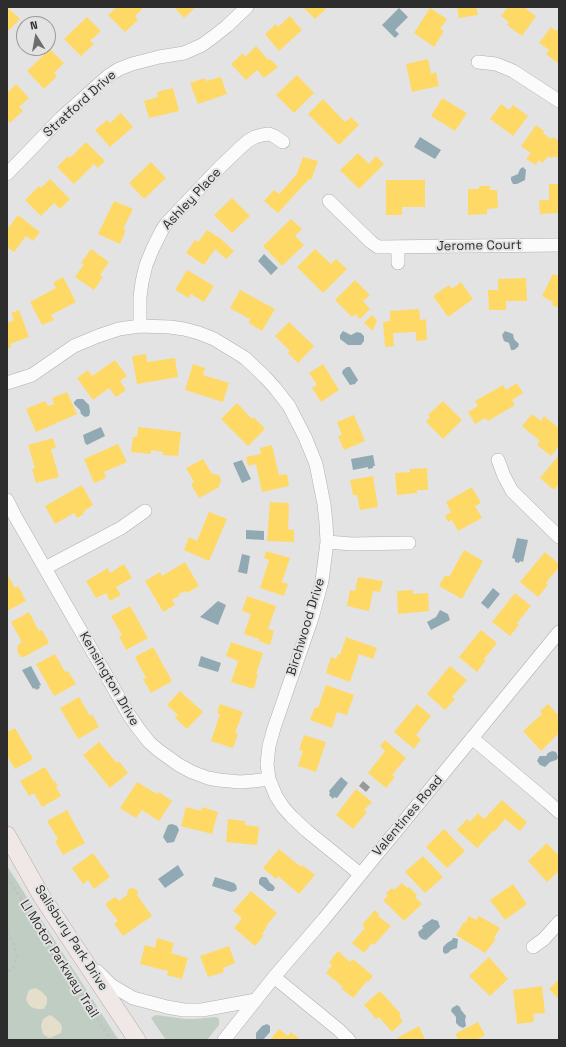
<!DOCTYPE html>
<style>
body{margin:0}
#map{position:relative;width:566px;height:1047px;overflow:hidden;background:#e3e3e4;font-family:"Space Grotesk",sans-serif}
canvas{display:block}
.frame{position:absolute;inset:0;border:8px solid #2d2d2e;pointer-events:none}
.north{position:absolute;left:16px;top:16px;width:40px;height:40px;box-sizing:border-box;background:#e3e3e4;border:1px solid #9a9a9b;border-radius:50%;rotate:349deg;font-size:11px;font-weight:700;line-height:16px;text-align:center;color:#2d2d2e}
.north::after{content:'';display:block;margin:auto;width:14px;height:18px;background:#6d6d6e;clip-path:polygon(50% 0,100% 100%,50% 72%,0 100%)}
</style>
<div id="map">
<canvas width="566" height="1047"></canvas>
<div class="frame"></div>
<div class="north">N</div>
</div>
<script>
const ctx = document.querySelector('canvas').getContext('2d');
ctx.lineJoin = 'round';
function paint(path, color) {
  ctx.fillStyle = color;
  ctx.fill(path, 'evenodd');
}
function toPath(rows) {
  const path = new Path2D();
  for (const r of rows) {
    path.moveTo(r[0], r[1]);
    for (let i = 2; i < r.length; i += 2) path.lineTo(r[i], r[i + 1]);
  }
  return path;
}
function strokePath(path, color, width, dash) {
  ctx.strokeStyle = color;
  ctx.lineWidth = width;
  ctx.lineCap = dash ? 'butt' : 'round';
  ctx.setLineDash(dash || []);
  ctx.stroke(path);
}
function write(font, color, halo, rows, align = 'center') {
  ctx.font = font + ' "Space Grotesk",sans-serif';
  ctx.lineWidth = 4;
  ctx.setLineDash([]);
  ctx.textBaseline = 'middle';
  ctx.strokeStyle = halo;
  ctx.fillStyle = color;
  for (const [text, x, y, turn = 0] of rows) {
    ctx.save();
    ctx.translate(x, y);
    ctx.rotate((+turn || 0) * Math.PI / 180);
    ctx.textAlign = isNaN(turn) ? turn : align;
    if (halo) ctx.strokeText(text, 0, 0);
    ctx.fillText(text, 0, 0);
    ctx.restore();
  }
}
paint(toPath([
 [7,866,114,1033,119,1040,7,1040],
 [156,1015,186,1019,195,1019,216,1017,219,1019,219,1025,207,1040,166,1040,151,1018]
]), '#bfcdc3');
paint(toPath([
 [35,988,41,991,47,997,47,1003,44,1009,37,1009,31,1007,29,1005,26,1000,27,995,29,990],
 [49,1015,52,1016,56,1019,61,1024,62,1029,61,1033,50,1038,47,1037,43,1034,41,1026,43,1019]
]), '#e4deca');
paint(toPath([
 [399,8,408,17,395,30,399,34,395,38,382,25],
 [420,137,441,150,435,159,414,147],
 [523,167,526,170,525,180,517,184,513,184,511,180,511,177,518,174,520,169],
 [264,254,278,268,271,275,258,261],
 [343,331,351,335,357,332,361,333,364,336,364,341,361,345,348,345,340,339,340,335],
 [505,331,513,334,514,339,519,344,518,347,514,350,511,350,509,343,504,341,502,335],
 [347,367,350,367,358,380,355,384,350,385,342,373,343,370],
 [77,399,83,399,89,405,90,412,89,416,85,417,81,414,80,410,74,404,74,402],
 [101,427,105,436,87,445,85,443,83,435],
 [373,455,375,466,373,466,373,468,368,469,368,467,353,470,351,459],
 [242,460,251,479,242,483,233,463],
 [246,530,264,531,264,540,246,539],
 [517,538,528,540,523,562,520,561,519,563,515,562,515,559,512,558],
 [242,554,250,556,247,574,238,572],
 [493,588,500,594,488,609,481,603],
 [218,601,226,605,218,625,200,617],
 [440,610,448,614,450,620,431,630,427,622,436,617],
 [201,656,221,663,218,672,198,666],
 [31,666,41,685,39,686,40,688,36,690,35,688,33,689,22,670],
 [552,751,556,752,557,754,558,758,556,760,550,762,545,767,540,765,537,761,539,757,540,756,546,756,548,753],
 [341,777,348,783,337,798,334,797,333,799,329,795,330,793,329,791],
 [172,824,177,826,179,830,174,842,167,843,163,837,168,825],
 [178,865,184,875,165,888,158,879],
 [215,877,234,883,236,885,237,889,235,891,231,892,212,886],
 [261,877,265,877,267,878,270,883,273,885,275,888,273,891,268,891,259,884,259,880],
 [432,919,438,921,440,927,426,940,422,939,419,936,418,932,423,928,422,926],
 [453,938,454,938,458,939,457,948,451,950,448,953,445,954,443,952,443,947,447,943,452,940],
 [457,1005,460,1007,461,1010,466,1016,465,1020,466,1026,463,1028,459,1026,456,1023,456,1017,451,1011,452,1008],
 [267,1024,270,1026,270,1032,263,1040,258,1040,256,1039,256,1033,262,1026]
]), '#91a9b3');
paint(toPath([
 [7,7,20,19,7,32],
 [117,7,144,7,135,16,138,20,125,32,108,15],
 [174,7,196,7,184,18],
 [303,7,328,7,315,19],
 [457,7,476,7,478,15,459,18],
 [508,7,528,7,526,9,536,16,522,36,507,25,509,22,501,16],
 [430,8,447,19,440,29,444,31,434,47,414,33],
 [290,16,302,30,279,51,265,34,276,24,278,27],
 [87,17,101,31,90,41,94,44,81,56,64,39],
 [551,27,556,31,559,28,559,64,546,54,549,50,539,43],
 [256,46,268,60,270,59,278,67,264,78,257,70,246,80,231,64,243,53,245,57],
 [50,49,64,63,54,73,57,76,44,89,27,71],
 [428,59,431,74,436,72,439,86,412,92,406,64],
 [297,75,314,93,294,113,276,95],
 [221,77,227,94,198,104,190,83,205,78,206,81],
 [16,84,29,98,19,107,23,111,10,123,7,120,7,93],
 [173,88,179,111,149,118,144,101,158,97,157,92],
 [442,98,467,113,455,131,431,116],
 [323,99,345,122,351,117,359,125,339,145,308,114],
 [501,104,509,110,513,105,528,116,513,136,490,119],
 [121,113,133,127,110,147,95,130,107,120,110,123],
 [536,125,544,131,543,133,551,139,553,137,559,141,559,155,557,158,554,156,552,158,548,156,543,163,539,160,536,165,526,159,531,153,521,146],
 [86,142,105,161,98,168,94,164,74,184,57,167,68,156,70,158],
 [358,153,369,164,376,156,384,164,359,189,340,170],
 [303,157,318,161,311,180,309,179,278,213,264,201,274,190,279,194,297,174],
 [151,162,166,178,144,199,129,183],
 [50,179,70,199,60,209,54,203,41,216,25,200,39,186,41,188],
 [386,180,425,180,425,207,402,207,402,215,386,215],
 [549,184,559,184,559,213,540,214,539,200,549,200],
 [479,186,490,186,490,190,497,190,498,208,487,209,487,214,468,215,468,189,479,189],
 [232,198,250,216,232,233,214,215],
 [114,201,133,209,123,229,126,230,120,244,98,234],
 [18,215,40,232,33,241,26,236,14,252,7,247,7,226,9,227],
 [291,219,302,229,295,236,304,245,282,266,263,246],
 [207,230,221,239,234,251,226,259,215,249,204,265,186,253,195,240,198,242],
 [91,249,109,262,100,275,103,277,94,290,75,277,84,264,81,263],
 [315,249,331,264,336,259,347,269,323,293,297,267],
 [187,270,214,286,204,302,191,294,189,298,175,290],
 [553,274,559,276,559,308,552,305,553,302,542,296],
 [63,277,76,302,51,315,54,320,42,325,30,302,56,288,53,283],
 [526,278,527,301,506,301,506,310,489,310,488,290,498,290,498,279],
 [355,280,370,295,363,301,370,309,360,319,355,314,352,317,335,300],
 [461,282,473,299,448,317,433,296,449,285,452,289],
 [240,290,275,309,262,331,249,323,250,319,230,308],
 [419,309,420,320,426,319,427,340,416,341,416,332,393,333,394,346,385,347,383,322,390,321,390,311],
 [19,310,29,337,10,344,11,347,7,349,7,323,14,320,11,313],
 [372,315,377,320,373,331,364,323],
 [289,322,314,346,298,363,288,353,290,351,275,336],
 [146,354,147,362,175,358,178,377,137,384,132,356],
 [115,360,127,376,120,381,126,390,116,397,109,388,93,400,77,378,88,370,92,376],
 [193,364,205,368,203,375,229,383,223,402,185,390],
 [323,364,339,390,321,402,312,388,317,385,309,373],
 [517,383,523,393,512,400,515,405,488,421,485,418,475,424,468,412,478,406,475,401,503,385,506,390],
 [67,392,77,414,36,432,26,409,45,401,48,406,54,404,52,398],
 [443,401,462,420,443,439,426,422,430,417,428,415],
 [237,403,252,419,254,417,265,429,248,446,221,419],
 [532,414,541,421,544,416,559,428,559,446,551,456,537,445,540,441,522,426],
 [354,415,365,441,344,450,338,436,342,435,337,422],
 [138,427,181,432,178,456,163,455,163,452,151,450,151,454,131,452,133,437,137,437],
 [53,438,56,448,51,449,59,477,36,483,32,469,35,468,28,445],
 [118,444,127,462,104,472,106,478,94,483,84,459],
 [272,445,279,475,287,474,289,486,262,492,256,464,248,466,246,457,261,454,260,448],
 [559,455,559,484,554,490,540,478],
 [203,459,212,474,219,475,221,480,219,487,199,498,191,484,194,482,186,468],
 [427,468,428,490,417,490,417,493,397,495,395,473,410,472,410,469],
 [373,476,378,507,360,510,357,495,353,495,350,480],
 [82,485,93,505,83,512,84,514,77,518,74,513,55,524,45,506],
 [472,487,481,503,475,506,482,518,458,531,452,520,448,522,445,516,451,512,446,502],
 [270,502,289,503,288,529,294,530,294,542,267,541],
 [209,512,227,519,209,561,184,550,189,537,197,541],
 [464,550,483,561,462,599,439,586,445,575,449,577],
 [266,551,290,558,282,582,288,584,284,596,260,588,269,560,264,558],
 [545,552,559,564,559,567,546,583,548,585,538,597,520,582],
 [185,562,199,586,187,593,185,591,179,594,179,596,172,600,175,605,163,612,145,581,160,572,162,576],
 [124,564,132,578,116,587,121,595,110,601,106,593,96,598,86,581,108,568,110,573],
 [7,574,15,588,18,586,26,601,7,611],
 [358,577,383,581,380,592,373,591,369,611,347,606,350,590,355,591],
 [413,590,413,594,428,593,429,611,398,614,397,591],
 [515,593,531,606,517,623,519,625,510,636,492,622],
 [247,596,276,606,268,629,274,631,270,645,259,641,259,639,244,634,251,614,242,611],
 [130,606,148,638,126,650,119,636,122,635,111,616],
 [29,612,39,631,42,630,49,643,24,657,21,657,18,653,17,648,18,645,22,642,11,622],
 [481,630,497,643,484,659,486,660,477,672,459,657],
 [346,637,377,648,373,659,359,654,350,682,326,673,331,657,336,659,338,654,340,655],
 [231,642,263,653,256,674,258,675,254,689,231,682,238,661,226,656],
 [153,647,172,681,151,693,143,679,146,678,135,657],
 [55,654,65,672,68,671,76,684,54,696,36,664],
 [450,666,467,680,452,697,455,699,445,710,427,694],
 [326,685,354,695,347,715,337,712,332,728,310,720,315,707,318,708],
 [180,691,203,712,187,729,175,718,178,715,167,705],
 [79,697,90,716,92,714,99,727,78,739,60,708],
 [220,704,243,712,235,733,238,734,233,748,211,741,220,714,217,713],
 [417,704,431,716,416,735,421,739,414,749,394,732],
 [548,704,559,716,557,718,559,721,559,733,541,751,523,731,542,714,540,711],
 [15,728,33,759,15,769,7,756,7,747,8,747,7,744,7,732],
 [304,735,326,742,316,772,298,766,303,751,299,750],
 [385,740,406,758,392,775,395,777,386,788,368,773,385,751,380,746],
 [99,742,117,763,119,761,128,773,110,788,83,755],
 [45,767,54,782,55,781,58,786,56,787,61,796,42,807,34,793,29,796,20,781],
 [137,782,157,794,159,792,172,801,159,821,142,810,136,818,120,808],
 [356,789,372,802,364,810,367,812,353,829,336,815],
 [502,800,527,822,520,831,505,819,494,832,493,831,477,848,457,830,467,819,470,822,478,813,484,819],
 [186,807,201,811,202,807,218,812,212,834,181,826],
 [67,810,85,843,63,855,55,841,58,839,47,821],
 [228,819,245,821,245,825,259,827,257,845,226,842],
 [444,829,465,851,447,868,426,847],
 [547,843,559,856,559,871,547,882,528,861],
 [279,849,301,867,302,865,315,875,299,894,278,876,276,879,263,868],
 [93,853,110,877,94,889,88,880,83,884,72,868],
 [423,856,443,877,425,893,405,872],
 [402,883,407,888,409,887,417,895,415,897,422,904,404,921,383,900,388,896,386,893,392,888,394,890],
 [513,884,527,904,505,920,490,900],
 [131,888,136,889,138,892,137,895,152,916,123,936,114,924,118,921,105,904,115,897,119,901,127,895,128,890],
 [251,891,277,913,266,926,267,927,262,934,264,935,255,946,234,928,242,918,233,911],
 [375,910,379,914,378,916,391,926,374,945,372,943,364,953,352,943,365,928,362,925],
 [469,916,476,920,479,916,500,928,494,938,496,939,485,953,456,935,464,922,465,923],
 [157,938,174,943,171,953,188,958,182,979,167,975,168,971,140,964,145,945,155,948],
 [229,946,235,963,223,968,224,972,208,977,200,956],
 [338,951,350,962,353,959,373,976,368,982,367,981,353,998,341,988,343,987,326,973,332,965,329,962],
 [489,957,508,979,490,996,469,976],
 [559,979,559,999,549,989],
 [542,986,545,1013,533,1014,534,1022,517,1024,513,990],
 [380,991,401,1014,399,1016,403,1021,392,1032,379,1017,376,1019,364,1005],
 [478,1022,485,1035,476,1040,459,1040,455,1034],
 [419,1026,425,1039,422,1040,399,1040,397,1038],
 [279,1029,288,1036,291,1032,301,1040,270,1040]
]), '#ffd966');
paint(toPath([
 [363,781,370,787,366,792,359,786]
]), '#999');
const minor = toPath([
 [478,62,496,64,513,71,559,101],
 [7,174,61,118,108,76,119,69,132,64,159,57,184,53,202,45,213,37,227,26,247,7],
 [329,201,371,242,378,247,559,245],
 [398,247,398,263],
 [140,326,140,297,142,282,146,265,153,248,162,230,166,224,218,169,241,147,248,141,255,137,262,135,269,134,274,136,283,142],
 [7,383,32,375,74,346,98,336,119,329,140,326,170,327,184,329,199,333,214,339,237,353,245,358,265,377,275,388,289,406,305,437,316,464,324,504,326,523,327,542,322,581,312,618,274,728,269,746,267,764,269,779,276,796,283,807,292,817,307,831,360,874],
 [498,460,504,476,512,491,559,537],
 [7,500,15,516,129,715,138,728,149,742,158,750,179,765,192,772,208,778,219,780,240,782,253,781,269,779],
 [327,542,352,544,409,543],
 [45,568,121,528,145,511],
 [472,738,548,802,559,812],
 [533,947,544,939,559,922],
 [97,971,111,985,133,998,167,1007,184,1010,202,1010,256,1000],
 [274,977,339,1030,349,1040],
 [224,1040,274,977,324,919,559,632]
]);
const major = toPath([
 [7,835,42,897,137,1040]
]);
strokePath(minor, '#afafb0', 14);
strokePath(major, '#b6aaa5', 18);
strokePath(toPath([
 [7,877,111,1040],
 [7,932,13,942,17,956,13,968,7,972]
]), '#c2c2c3', 2.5, [3, 3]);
strokePath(minor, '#fbfbfb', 13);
strokePath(major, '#efe8e6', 17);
write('13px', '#2d2d2e', '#e3e3e4', [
 ["Stratford Drive",80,104,-42],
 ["Ashley Place",192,199,-47],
 ["Jerome Court",479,246,-1],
 ["Birchwood Drive",306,627,-73],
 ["Kensington Drive",109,679,60],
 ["Valentines Road",408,816,-50],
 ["Salisbury Park Drive",71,938,57],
 ["LI Motor Parkway Trail",59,959,58]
]);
</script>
